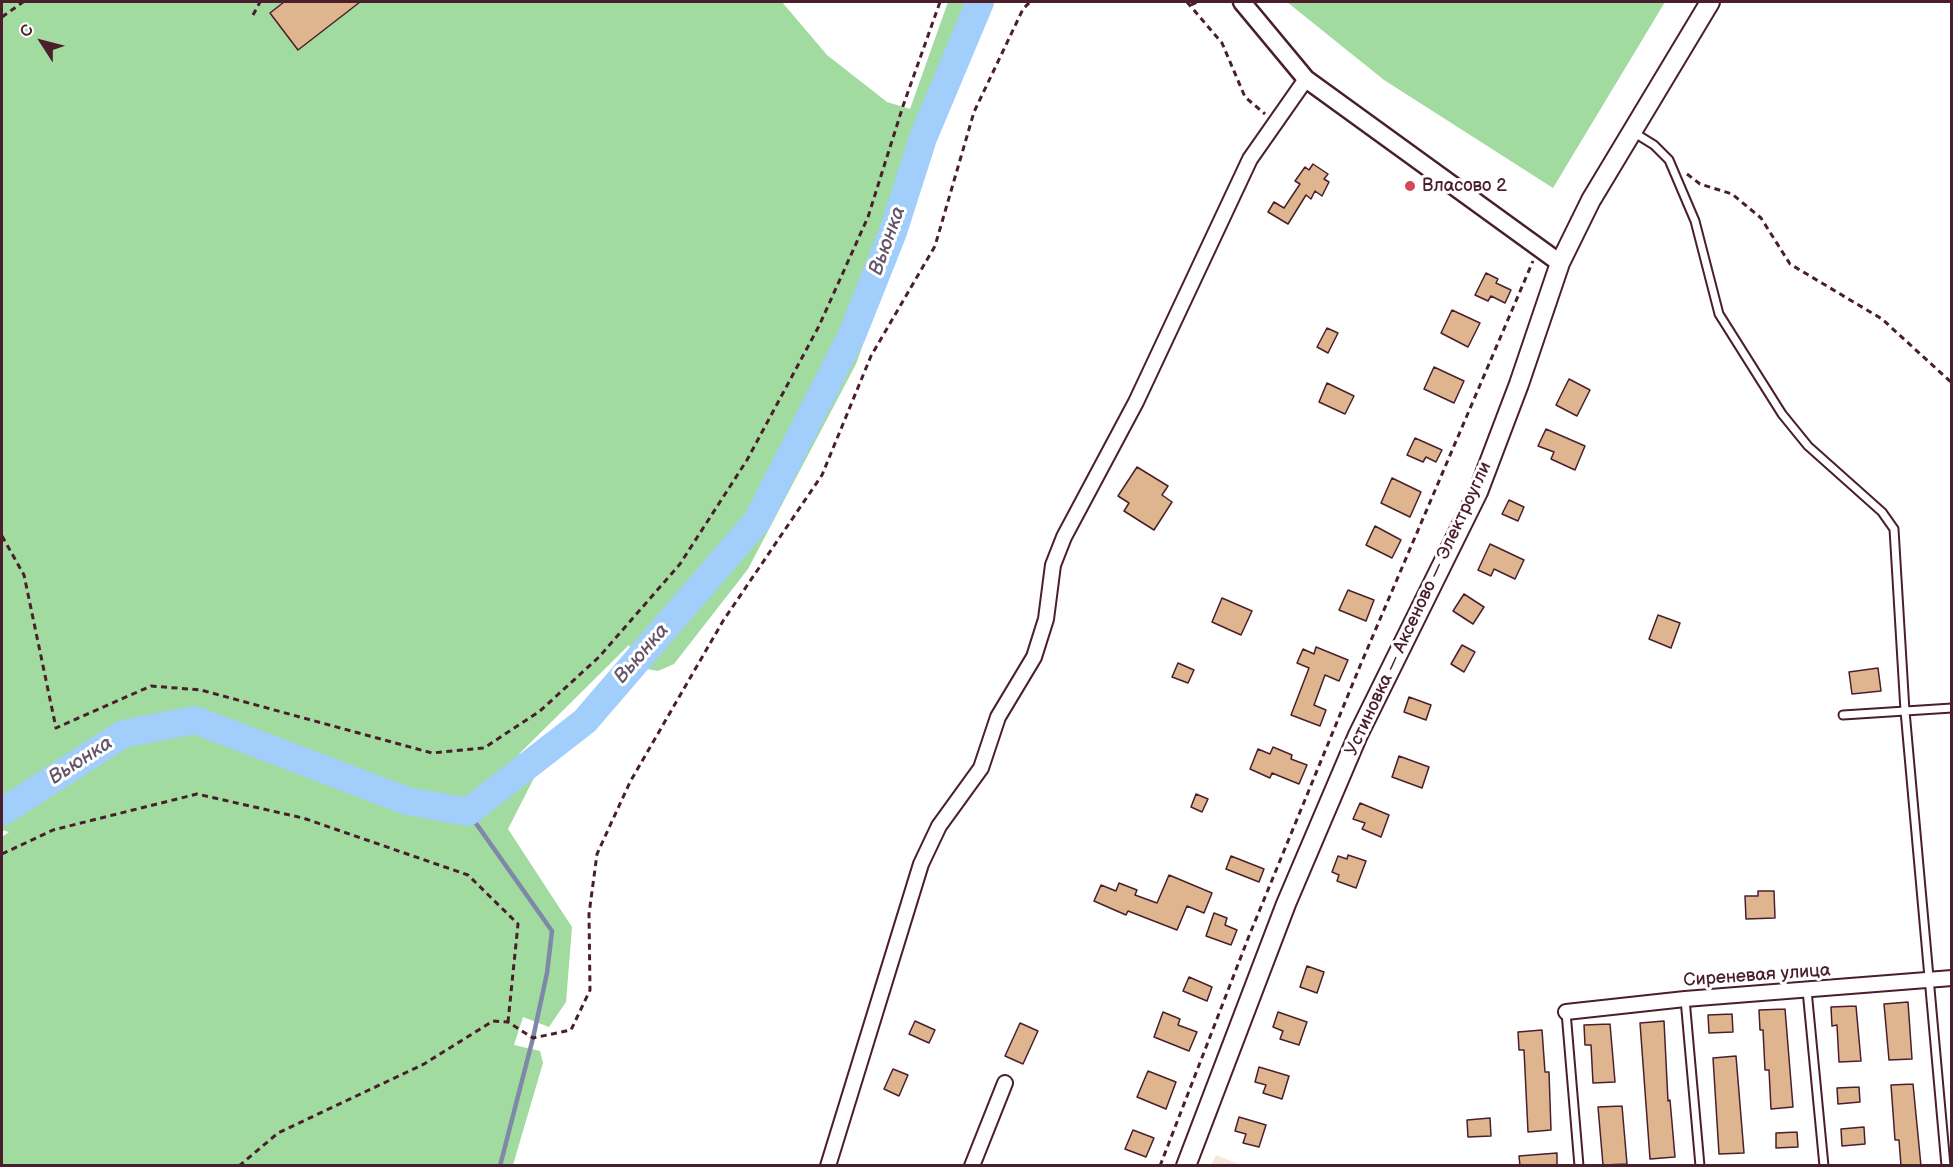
<!DOCTYPE html>
<meta charset="utf-8">
<style>
body{margin:0}
#map{position:relative;width:1953px;height:1167px;overflow:hidden;background:#fff;font-family:"Balsamiq Sans",sans-serif}
canvas{display:block}
.frame{position:absolute;inset:0;border:3px solid #4a1f2b;pointer-events:none}
.north{position:absolute;left:12px;top:12px;width:60px;height:60px;-webkit-text-stroke:4px #fff;paint-order:stroke;rotate:306deg;font-size:16px;font-weight:700;line-height:24px;text-align:center;color:#4a1f2b}
.north::after{content:'';display:block;margin:auto;width:21px;height:27px;background:#4a1f2b;clip-path:polygon(50% 0,100% 100%,50% 72%,0 100%)}
</style>
<div id="map">
<canvas width="1953" height="1167"></canvas>
<div class="frame"></div>
<div class="north">С</div>
</div>
<script>
const ctx = document.querySelector('canvas').getContext('2d');
ctx.lineJoin = 'round';
function paint(path, color) {
  ctx.fillStyle = color;
  ctx.fill(path, 'evenodd');
}
function toPath(rows) {
  const path = new Path2D();
  for (const r of rows) {
    path.moveTo(r[0], r[1]);
    for (let i = 2; i < r.length; i += 2) path.lineTo(r[i], r[i + 1]);
  }
  return path;
}
function strokePath(path, color, width, dash) {
  ctx.strokeStyle = color;
  ctx.lineWidth = width;
  ctx.lineCap = dash ? 'butt' : 'round';
  ctx.setLineDash(dash || []);
  ctx.stroke(path);
}
function write(font, color, halo, rows, align = 'center') {
  ctx.font = font + ' "Balsamiq Sans",sans-serif';
  ctx.lineWidth = 6;
  ctx.setLineDash([]);
  ctx.textBaseline = 'middle';
  ctx.strokeStyle = halo;
  ctx.fillStyle = color;
  for (const [text, x, y, turn = 0] of rows) {
    ctx.save();
    ctx.translate(x, y);
    ctx.rotate((+turn || 0) * Math.PI / 180);
    ctx.textAlign = isNaN(turn) ? turn : align;
    if (halo) ctx.strokeText(text, 0, 0);
    ctx.fillText(text, 0, 0);
    ctx.restore();
  }
}
paint(toPath([
 [1216,1155,1241,1165,1211,1165]
]), '#f5e9de');
paint(toPath([
 [2,2,782,2,827,55,887,102,910,109,948,2,992,2,969,46,856,364,748,569,674,664,658,671,641,668,629,645,519,754,534,778,508,829,572,927,566,1002,549,1027,523,1017,514,1045,540,1051,543,1063,513,1165,2,1165,2,837,9,832,2,830],
 [1287,2,1665,2,1553,188,1384,80]
]), '#a1dba0');
strokePath(toPath([
 [468,812,552,931,547,973,533,1038,500,1166]
]), '#7f88a8', 4.5);
strokePath(toPath([
 [2,812,123,734,195,720,407,801,468,812,585,721,757,521,852,335,893,232,923,138,980,2]
]), '#a2cefc', 28);
const building = toPath([
 [284,2,360,2,298,50,270,13,284,2],
 [1313,164,1328,174,1324,179,1329,182,1322,196,1315,191,1311,199,1306,195,1288,224,1268,212,1274,202,1284,208,1300,184,1295,181,1305,167,1309,170,1313,164],
 [1486,273,1498,279,1496,283,1511,290,1505,303,1491,296,1488,301,1475,295,1486,273],
 [1452,310,1480,323,1468,347,1441,333,1452,310],
 [1327,328,1338,333,1328,353,1317,347,1327,328],
 [1434,367,1464,381,1454,403,1424,389,1434,367],
 [1569,379,1590,390,1577,416,1556,405,1569,379],
 [1327,383,1354,396,1345,414,1319,402,1327,383],
 [1546,429,1585,446,1575,470,1551,459,1554,452,1538,446,1546,429],
 [1415,438,1442,450,1436,462,1426,457,1423,462,1407,455,1415,438],
 [1137,467,1168,486,1162,495,1172,502,1154,530,1124,511,1129,503,1118,496,1137,467],
 [1392,478,1421,492,1410,517,1381,503,1392,478],
 [1509,500,1524,507,1518,521,1502,514,1509,500],
 [1375,526,1401,540,1392,558,1366,545,1375,526],
 [1490,544,1524,560,1515,579,1494,569,1491,576,1478,570,1490,544],
 [1348,590,1374,600,1366,621,1339,610,1348,590],
 [1464,594,1484,607,1473,624,1453,611,1464,594],
 [1222,598,1252,611,1241,635,1212,622,1222,598],
 [1658,615,1680,623,1671,648,1649,639,1658,615],
 [1462,645,1475,652,1464,672,1451,664,1462,645],
 [1316,647,1348,660,1339,681,1325,675,1314,705,1326,710,1320,726,1291,715,1309,668,1297,663,1303,649,1314,654,1316,647],
 [1178,663,1194,670,1188,683,1172,677,1178,663],
 [1878,668,1881,691,1852,694,1849,672,1878,668],
 [1409,697,1431,705,1426,720,1404,712,1409,697],
 [1273,747,1292,755,1291,759,1307,765,1299,784,1272,773,1270,778,1250,769,1258,749,1270,754,1273,747],
 [1399,756,1429,767,1422,788,1392,777,1399,756],
 [1196,794,1208,799,1202,812,1191,807,1196,794],
 [1360,803,1389,815,1381,837,1362,829,1365,823,1353,819,1360,803],
 [1348,855,1366,861,1356,888,1337,881,1339,875,1332,872,1338,856,1347,859,1348,855],
 [1231,856,1264,869,1259,882,1226,869,1231,856],
 [1169,875,1212,893,1204,913,1187,906,1177,930,1128,911,1126,915,1094,901,1101,885,1116,891,1119,883,1137,890,1135,895,1157,903,1169,875],
 [1758,891,1774,891,1775,918,1746,919,1745,896,1758,896,1758,891],
 [1214,913,1227,918,1225,925,1237,930,1231,945,1206,936,1214,913],
 [1307,966,1324,972,1317,993,1300,987,1307,966],
 [1189,977,1212,987,1207,1001,1183,991,1189,977],
 [1908,1002,1912,1059,1889,1060,1884,1004,1908,1002],
 [1856,1006,1861,1061,1839,1062,1837,1025,1832,1026,1831,1007,1856,1006],
 [1785,1009,1793,1107,1771,1109,1769,1070,1765,1070,1763,1030,1760,1030,1759,1010,1785,1009],
 [1163,1012,1180,1019,1178,1025,1197,1032,1189,1051,1154,1037,1163,1012],
 [1278,1012,1307,1022,1299,1045,1280,1039,1283,1031,1273,1027,1278,1012],
 [1732,1014,1733,1032,1709,1033,1708,1015,1732,1014],
 [915,1021,935,1030,929,1043,909,1034,915,1021],
 [1664,1021,1668,1101,1670,1100,1675,1157,1650,1159,1640,1023,1664,1021],
 [1020,1023,1038,1031,1023,1064,1005,1056,1020,1023],
 [1610,1024,1615,1082,1593,1083,1591,1045,1585,1045,1584,1025,1610,1024],
 [1542,1030,1545,1072,1549,1072,1551,1130,1528,1132,1524,1050,1519,1050,1518,1032,1542,1030],
 [1736,1056,1744,1153,1719,1154,1713,1058,1736,1056],
 [1259,1067,1289,1076,1282,1099,1263,1093,1266,1085,1255,1082,1259,1067],
 [893,1069,908,1075,899,1096,884,1089,893,1069],
 [1148,1071,1176,1082,1166,1109,1137,1097,1148,1071],
 [1913,1084,1921,1166,1901,1166,1899,1140,1895,1140,1891,1085,1913,1084],
 [1859,1087,1860,1102,1838,1104,1837,1088,1859,1087],
 [1622,1106,1627,1164,1603,1165,1598,1107,1622,1106],
 [1239,1117,1266,1125,1259,1147,1243,1143,1246,1134,1235,1131,1239,1117],
 [1490,1118,1491,1136,1468,1137,1467,1120,1490,1118],
 [1864,1127,1865,1144,1842,1146,1841,1129,1864,1127],
 [1133,1130,1154,1138,1146,1157,1125,1149,1133,1130],
 [1797,1132,1798,1147,1776,1148,1776,1133,1797,1132],
 [1557,1153,1557,1166,1520,1166,1519,1156,1557,1153]
]);
paint(building, '#dfb590');
strokePath(building, '#4a1f2b', 1.5);
const service = toPath([
 [1633,132,1654,145,1669,160,1695,221,1719,314,1782,414,1808,446,1882,512,1894,529,1905,711,1946,1166],
 [1843,715,1952,708],
 [1807,990,1824,1166],
 [1685,999,1700,1166],
 [1566,1012,1579,1166]
]);
const minor = toPath([
 [1566,1012,1685,999,1952,978],
 [828,1166,921,864,939,826,981,768,998,717,1034,657,1046,619,1053,565,1064,537,1136,402,1250,159,1306,79],
 [972,1166,1005,1083]
]);
const tertiary = toPath([
 [1242,2,1306,79,1560,263]
]);
const secondary = toPath([
 [1186,1166,1286,904,1358,735,1478,492,1519,384,1560,263,1591,200,1710,2]
]);
strokePath(service, '#4a1f2b', 11);
strokePath(minor, '#4a1f2b', 18);
strokePath(tertiary, '#4a1f2b', 21);
strokePath(secondary, '#4a1f2b', 22);
strokePath(toPath([
 [1187,2,1222,43,1245,97,1265,114],
 [1191,5,1197,2],
 [253,15,260,2],
 [2,17,23,2],
 [1687,174,1700,184,1732,194,1761,218,1790,264,1882,319,1952,383],
 [2,536,24,575,56,728,151,686,201,690,432,753,484,748,540,711,599,657,680,564,747,460,819,326,868,217,903,106,940,2],
 [2,854,53,830,197,794,303,818,468,875,518,924,508,1022],
 [239,1166,278,1133,424,1064,493,1021,508,1022,533,1038,571,1030,590,990,589,914,597,854,630,782,723,621,822,475,871,356,935,246,974,112,1023,9,1030,2],
 [1160,1166,1249,936,1360,666,1533,261]
]), '#4a1f2b', 3, [6, 4.5]);
strokePath(service, '#fff', 7);
strokePath(minor, '#fff', 14);
strokePath(tertiary, '#fff', 16);
strokePath(secondary, '#fff', 18);
for (const [x, y, r, color] of [
 [1410,186,6,"#d1495b"]
]) {
  const dot = new Path2D();
  dot.arc(x, y, r, 0, 2 * Math.PI);
  ctx.fillStyle = color;
  ctx.fill(dot);
  strokePath(dot, '#fff', 2);
}
write('18px', '#4a1f2b', '#fff', [
 ["Власово 2",1422,186]
], 'left');
write('18px', '#4a1f2b', '#fff', [
 ["Устиновка — Аксеново — Электроугли",1419,609,-65],
 ["Сиреневая улица",1757,976,-4]
]);
write('italic 20px', '#64546a', '#fff', [
 ["Вьюнка",888,241,-70],
 ["Вьюнка",642,654,-49],
 ["Вьюнка",81,761,-33]
]);
</script>
